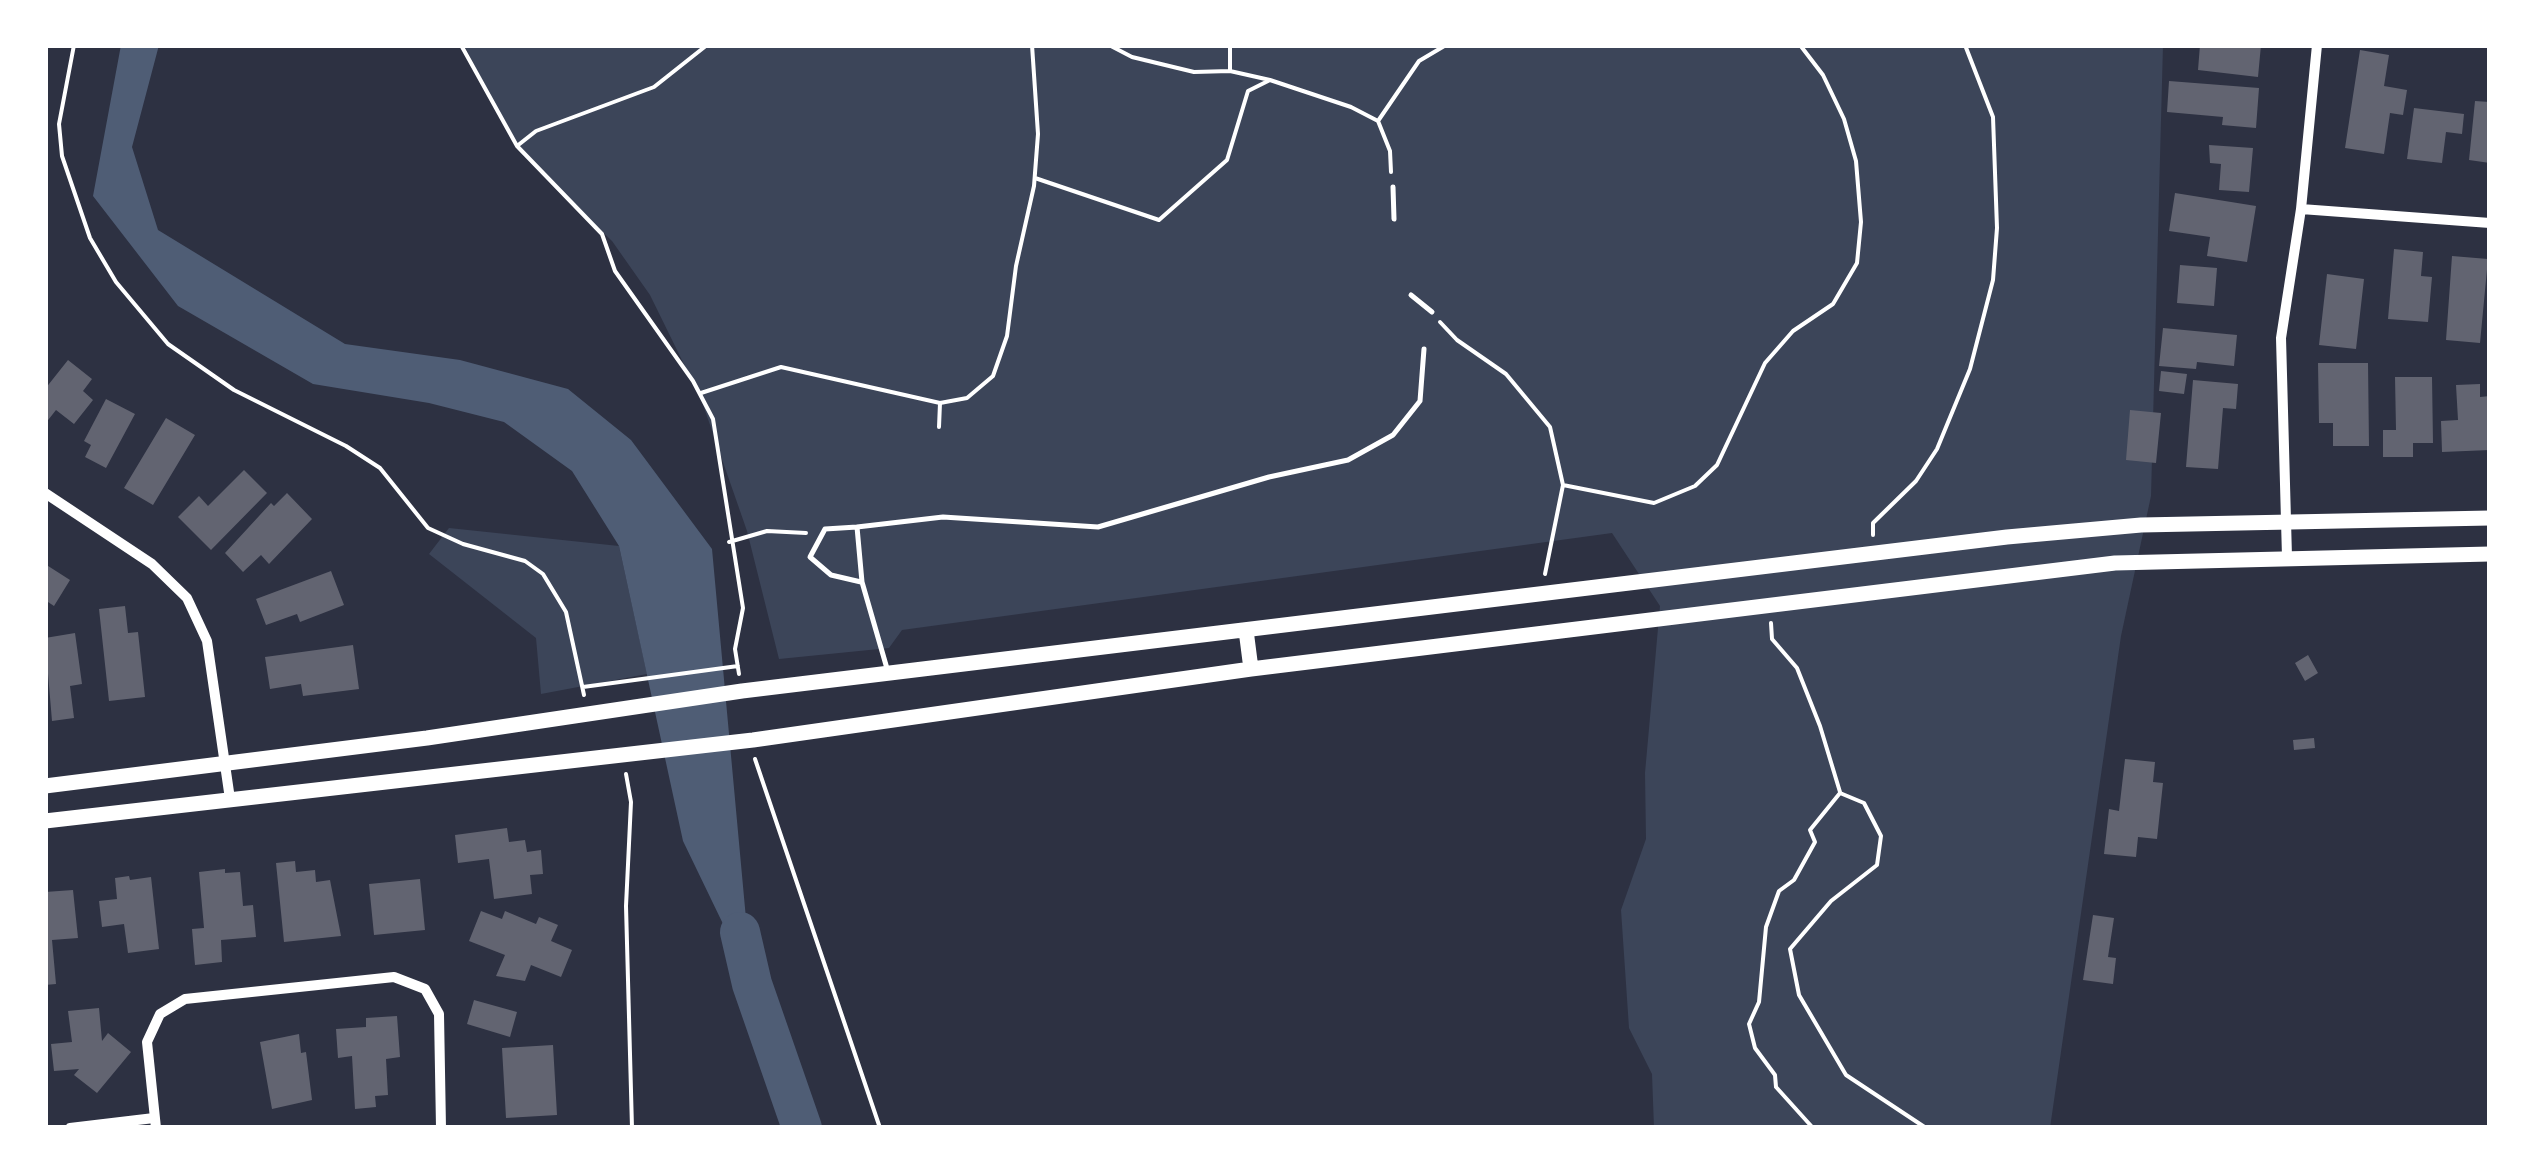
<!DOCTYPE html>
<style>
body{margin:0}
#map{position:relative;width:2535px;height:1173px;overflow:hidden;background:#2d3142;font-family:"Zilla Slab",serif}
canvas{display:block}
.frame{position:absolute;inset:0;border:48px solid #fff;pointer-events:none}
</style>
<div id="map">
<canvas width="2535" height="1173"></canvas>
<div class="frame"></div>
</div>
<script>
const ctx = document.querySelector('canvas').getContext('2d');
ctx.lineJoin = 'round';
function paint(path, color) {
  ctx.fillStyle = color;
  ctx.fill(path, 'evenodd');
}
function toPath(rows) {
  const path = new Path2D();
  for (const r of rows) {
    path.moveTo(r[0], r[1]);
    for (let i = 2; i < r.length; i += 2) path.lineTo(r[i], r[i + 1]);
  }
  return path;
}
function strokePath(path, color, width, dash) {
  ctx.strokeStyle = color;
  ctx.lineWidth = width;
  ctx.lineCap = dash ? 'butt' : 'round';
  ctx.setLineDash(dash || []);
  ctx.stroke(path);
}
paint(toPath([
 [464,45,2163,45,2151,496,2121,636,2050,1128,1654,1128,1652,1074,1629,1028,1621,910,1646,839,1645,773,1660,606,1612,533,902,630,889,648,779,659,747,531,701,399,650,295,612,241,519,151],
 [449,528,619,546,647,674,541,694,536,638,429,554]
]), '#3c4559');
paint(toPath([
 [121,45,159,45,132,147,158,230,345,344,460,360,568,389,631,440,712,549,752,984,683,841,619,546,572,471,504,422,429,403,313,384,178,306,93,196]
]), '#4f5d75');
strokePath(toPath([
 [740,932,752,984,802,1128]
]), '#4f5d75', 40);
paint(toPath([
 [2200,45,2261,45,2258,77,2198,70],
 [2360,50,2389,55,2384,86,2407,90,2403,115,2390,113,2384,154,2345,148],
 [2169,81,2259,88,2256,128,2222,125,2223,117,2167,112],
 [2475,101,2490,102,2490,163,2469,160],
 [2414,108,2464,114,2462,134,2446,132,2442,163,2407,159],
 [2209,145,2253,148,2249,192,2219,190,2221,164,2210,163],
 [2175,193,2256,206,2247,262,2207,256,2210,237,2169,231],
 [2394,249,2423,252,2421,276,2432,277,2428,322,2388,319],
 [2452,256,2488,259,2480,343,2446,340],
 [2180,265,2217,268,2214,306,2177,303],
 [2327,274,2364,279,2356,349,2319,345],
 [2163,328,2237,335,2234,366,2197,362,2196,369,2159,366],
 [68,360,92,379,83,391,93,400,74,424,56,410,45,424,45,389],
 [2318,363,2368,363,2369,446,2333,446,2333,423,2319,423],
 [2161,371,2187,374,2184,394,2159,391],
 [2395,377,2432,377,2433,443,2413,443,2413,457,2383,457,2383,430,2396,430],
 [2193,380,2238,384,2236,409,2223,408,2218,469,2186,467],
 [2480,384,2480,397,2490,396,2490,450,2442,452,2441,421,2458,420,2456,385],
 [106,399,135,414,106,468,85,457,91,445,84,441],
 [2130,410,2161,413,2156,463,2126,460],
 [166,418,195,435,153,505,124,488],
 [244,470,267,493,211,550,178,517,199,496,208,506],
 [287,493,312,519,269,564,261,555,243,572,225,553,271,503,274,506],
 [45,564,70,580,54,606,45,600],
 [331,571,344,605,300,622,297,614,266,625,256,599],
 [125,606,128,633,138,632,145,697,109,701,99,609],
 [75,633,82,684,70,686,74,718,52,721,45,638],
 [353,645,359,689,303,696,301,684,270,689,265,657],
 [2308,655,2318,673,2305,681,2295,663],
 [2314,738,2315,748,2294,750,2293,740],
 [2125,759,2155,762,2153,782,2163,783,2157,839,2138,837,2136,857,2104,854,2109,809,2119,811],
 [507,828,509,842,525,840,527,852,541,850,543,874,530,875,532,894,494,899,489,859,458,863,455,835],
 [295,861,296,872,315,870,316,882,330,880,341,936,284,942,276,863],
 [225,869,225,873,240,872,243,906,253,905,256,937,221,940,222,962,195,965,192,929,204,928,199,872],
 [129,876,130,880,151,877,159,949,128,953,124,924,102,927,99,901,117,899,115,878],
 [420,879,425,930,374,935,369,884],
 [73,890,78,938,52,940,56,984,45,985,45,892],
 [481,911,502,919,505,911,536,924,539,917,558,925,551,941,572,950,561,977,531,965,525,981,496,976,505,955,469,941],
 [2093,915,2114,918,2108,957,2116,958,2113,984,2083,980],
 [474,1000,517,1012,510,1037,467,1024],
 [99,1008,102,1041,108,1033,131,1052,97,1093,74,1075,79,1069,54,1071,51,1044,72,1042,68,1011],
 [397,1016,400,1057,386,1059,388,1095,375,1096,376,1107,355,1109,352,1056,338,1058,336,1029,366,1027,366,1018],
 [299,1034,301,1053,306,1052,312,1100,272,1109,260,1042],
 [553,1045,557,1115,506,1118,502,1048]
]), '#626471');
strokePath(toPath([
 [74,45,59,124,62,156,90,238,116,282,168,344,234,390,346,446,380,468,428,528,463,544,525,561,543,574,566,612,584,695],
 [461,45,517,146,602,234,615,271,693,381,713,419,743,608,735,649,739,674],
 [1109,45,1132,57,1194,72,1230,71,1270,80,1351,107,1378,121],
 [1230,71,1230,45],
 [517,146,536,131,654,87,707,45],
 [1391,172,1390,151,1378,121,1419,61,1446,45],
 [1035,178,1159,220,1227,160,1248,91,1270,80],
 [1440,322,1457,340,1506,374,1550,427,1563,485,1654,503,1695,486,1717,465,1765,363,1793,331,1833,304,1857,263,1861,222,1856,161,1844,119,1823,75,1800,45],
 [701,393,781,367,940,403,967,398,993,376,1007,336,1016,266,1034,186,1038,134,1032,45],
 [939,427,940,403],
 [1873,535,1873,523,1916,481,1937,449,1970,369,1993,280,1997,228,1993,117,1965,45],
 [729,542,767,531,806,533],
 [1545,574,1563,485],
 [1771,623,1772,639,1797,668,1820,726,1840,792],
 [583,687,738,666],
 [755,759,880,1128],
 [626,774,631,802,626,906,632,1128],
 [1840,793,1864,803,1881,836,1877,865,1831,901,1790,949,1799,995,1846,1075,1926,1128],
 [1813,1128,1776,1087,1775,1075,1755,1048,1749,1024,1759,1002,1766,927,1779,891,1794,880,1815,842,1810,830,1840,793]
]), '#fff', 4);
strokePath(toPath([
 [1393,187,1394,219],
 [1411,295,1432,312],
 [857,527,825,529,810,557,831,575,861,582],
 [888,672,862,582,857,527,943,517,1098,527,1269,477,1348,460,1393,435,1420,401,1424,349]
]), '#fff', 5);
strokePath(toPath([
 [2301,209,2490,223],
 [45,493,152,564,187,598,207,641,230,799],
 [2287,557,2281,338,2301,209,2317,45],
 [70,1128,154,1118],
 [156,1128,147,1042,160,1014,185,999,394,977,425,989,439,1014,441,1128]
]), '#fff', 10);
strokePath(toPath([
 [1246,630,1251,669],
 [45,786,427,738,742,691,2007,537,2141,525,2490,518],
 [45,821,753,740,1251,669,2115,563,2490,554]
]), '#fff', 15);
</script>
